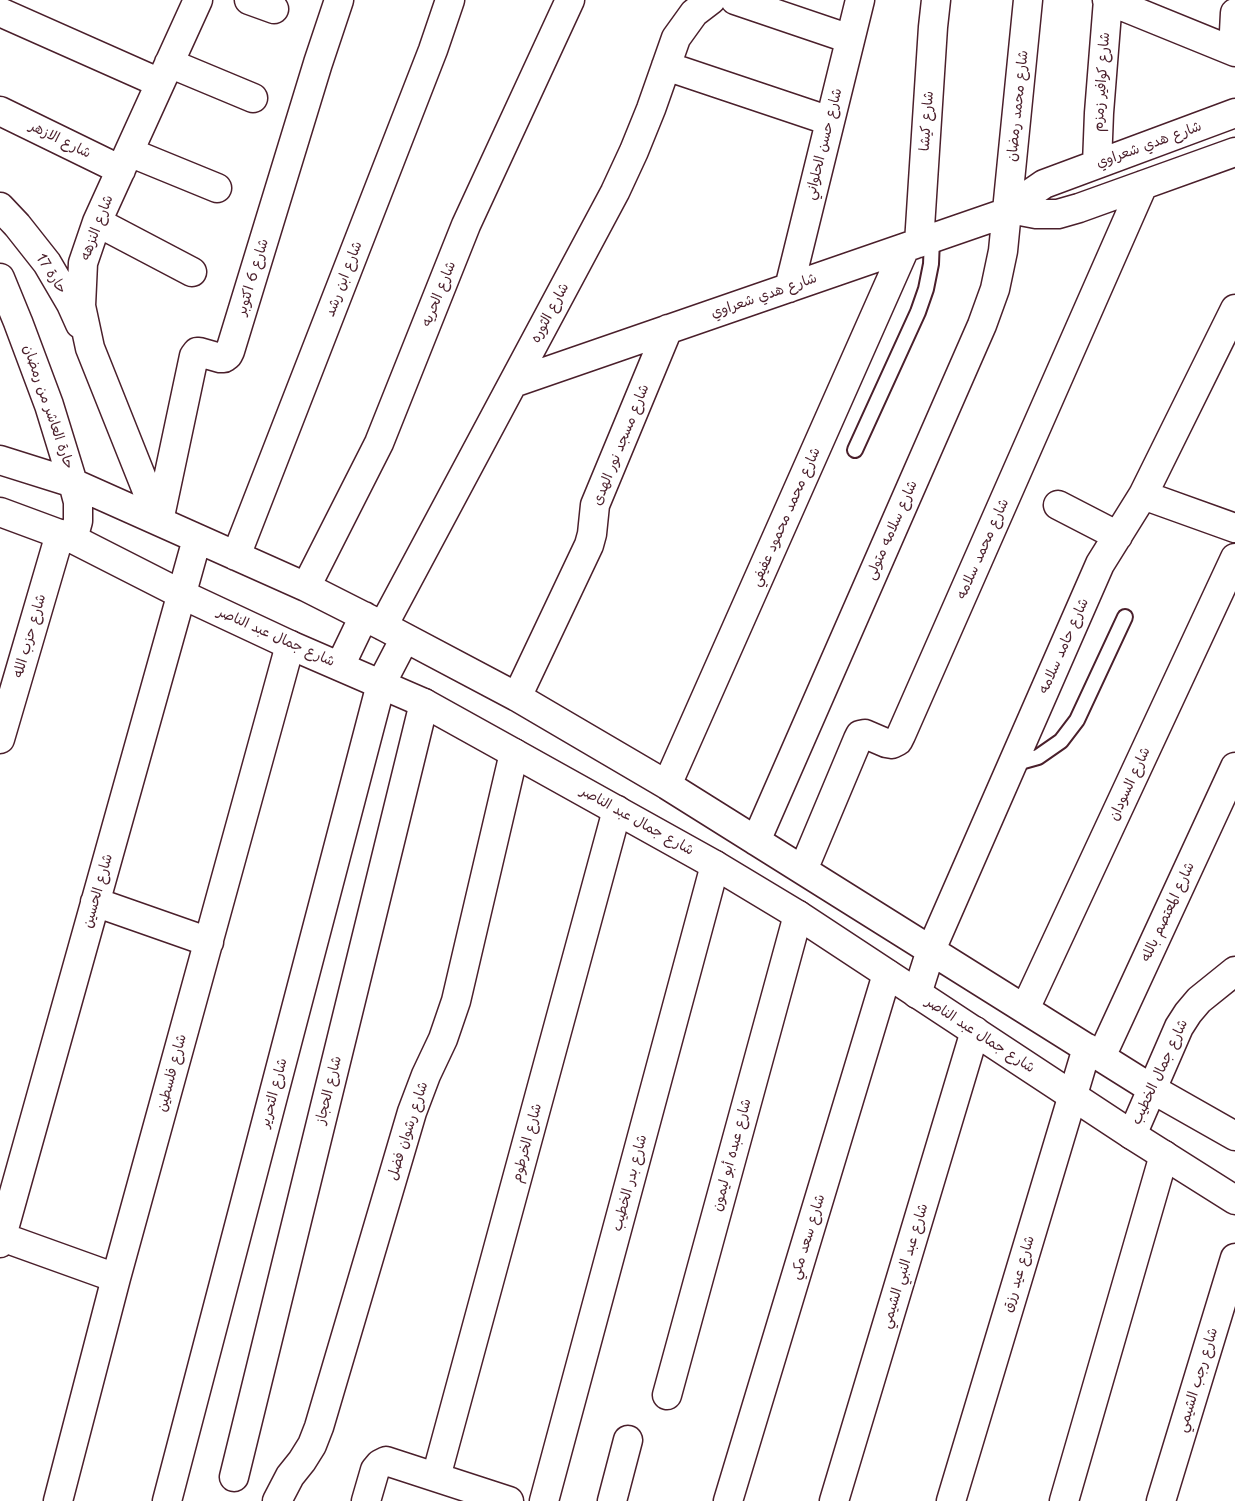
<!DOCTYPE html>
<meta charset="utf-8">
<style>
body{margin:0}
canvas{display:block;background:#fff}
</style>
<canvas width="1235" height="1501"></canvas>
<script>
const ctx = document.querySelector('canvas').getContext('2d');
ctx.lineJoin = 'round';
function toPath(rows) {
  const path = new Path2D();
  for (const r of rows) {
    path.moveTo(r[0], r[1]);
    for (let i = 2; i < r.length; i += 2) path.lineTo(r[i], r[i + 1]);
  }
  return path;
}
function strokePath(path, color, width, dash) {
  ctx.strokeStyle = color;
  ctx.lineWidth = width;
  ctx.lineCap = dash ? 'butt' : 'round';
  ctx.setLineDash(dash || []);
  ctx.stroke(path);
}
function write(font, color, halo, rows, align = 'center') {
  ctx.font = font + ' "Playpen Sans","Playpen Sans Arabic",sans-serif';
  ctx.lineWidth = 5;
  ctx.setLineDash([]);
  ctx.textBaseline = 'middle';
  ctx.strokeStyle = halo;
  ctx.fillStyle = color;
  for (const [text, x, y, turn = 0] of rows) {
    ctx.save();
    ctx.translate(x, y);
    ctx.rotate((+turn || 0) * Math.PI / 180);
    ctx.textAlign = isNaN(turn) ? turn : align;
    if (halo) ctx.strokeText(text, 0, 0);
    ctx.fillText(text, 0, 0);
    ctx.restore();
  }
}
const service = toPath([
 [855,450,918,312,926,289,931,264,932,239],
 [1013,764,1038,757,1061,741,1077,720,1125,617]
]);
const minor = toPath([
 [249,0,274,9],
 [735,0,850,39],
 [1107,0,1235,52],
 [0,12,160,83],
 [1233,51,1235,13],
 [169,63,253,98],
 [666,66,830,121],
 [0,111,121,170],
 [129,152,217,188],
 [1097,164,1099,113,1108,0],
 [0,207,17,225,47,263,71,304,80,324],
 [1015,210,1028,195,1044,184,1235,113],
 [97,222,192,272],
 [919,243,933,27,936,0],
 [0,278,18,322,49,405,73,483,78,502,78,521,73,539],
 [789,288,860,0],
 [513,383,1008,212,1015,210,1036,214,1058,214,1079,208,1235,152],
 [0,460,73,483,306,587,383,626,517,697,667,785,1152,1089,1235,1136],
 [1143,495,1235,528],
 [1058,505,1118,536],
 [159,521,194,356,197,352,199,352,220,358,224,358,228,355,230,351,318,63,339,0],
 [159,521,90,348,81,306,83,263,97,222,198,0],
 [236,556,433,50,450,0],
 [306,587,379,443,466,225,570,0],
 [383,626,615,192,634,151,651,109,676,38,694,13,711,0],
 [340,666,364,616],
 [517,697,589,545,592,534,595,505,668,329],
 [0,739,60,534],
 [667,785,905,248],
 [756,841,982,325,995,289,1003,251,1028,0],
 [803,870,858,739,860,735,865,734,886,743,892,744,898,741,901,735,1143,185],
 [95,902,209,942],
 [917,994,931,950,1100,564,1143,495,1235,309],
 [1025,1009,1235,558],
 [1101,1057,1235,767],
 [1132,1135,1179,1027,1188,1013,1199,1000,1235,971],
 [2,1237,116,1278],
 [0,1243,197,539],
 [667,1395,798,915],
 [234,1477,424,703],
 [436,1477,617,810],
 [58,1501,116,1278,290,645],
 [167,1501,381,684,405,638],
 [277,1501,290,1476,302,1461,312,1445,319,1427,412,1112,426,1075,443,1039,456,1001,514,753],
 [366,1501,375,1470,380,1464,386,1461,509,1501],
 [544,1501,715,865],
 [612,1501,628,1440],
 [728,1501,887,974],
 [834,1501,975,1031],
 [951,1501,1087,1048],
 [1064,1501,1164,1155],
 [1161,1501,1235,1258]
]);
const tertiary = toPath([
 [0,512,73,539,181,594,290,645,424,703,514,753,715,865,798,915,1132,1135,1235,1200]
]);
strokePath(service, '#4a1f2b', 18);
strokePath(minor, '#4a1f2b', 31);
strokePath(tertiary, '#4a1f2b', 31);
strokePath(service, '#fff', 14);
strokePath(minor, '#fff', 28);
strokePath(tertiary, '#fff', 28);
write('14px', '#4a1f2b', '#fff', [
 ["شارع كوافير زمزم",1102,82,-86],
 ["شارع محمد رمضان",1018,106,-84],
 ["شارع كيشا",927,121,-86],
 ["شارع الازهر",60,140,26],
 ["شارع حسن الحلواني",824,144,-76],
 ["شارع هدي شعراوي",1149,145,-20],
 ["شارع النزهه",97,228,-69],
 ["حارة 17",51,274,57],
 ["شارع 6 اكتوبر",253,277,-73],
 ["شارع ابن رشد",344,279,-69],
 ["شارع الحريه",439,294,-68],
 ["شارع هدي شعراوي",764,296,-19],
 ["شارع الثوره",550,313,-62],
 ["حارة العاشر من رمضان",48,407,71],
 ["شارع مسجد نور الهدى",621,445,-68],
 ["شارع محمد محمود عفيفي",786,517,-66],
 ["شارع سلامه متولى",892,530,-66],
 ["شارع محمد سلامه",983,549,-66],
 ["شارع حزب الله",30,636,-74],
 ["شارع جمال عبد الناصر",276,637,24],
 ["شارع حامد سلامه",1064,646,-66],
 ["شارع السودان",1130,784,-65],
 ["شارع جمال عبد الناصر",637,821,29],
 ["شارع الحسين",98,891,-74],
 ["شارع المعتصم بالله",1168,912,-65],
 ["شارع جمال عبد الناصر",980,1035,33],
 ["شارع جمال الخطيب",1160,1072,-65],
 ["شارع فلسطين",172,1073,-75],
 ["شارع الحجاز",329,1090,-76],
 ["شارع التحرير",274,1093,-75],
 ["شارع رشوان فضل",408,1131,-72],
 ["شارع الخرطوم",527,1143,-75],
 ["شارع عبده أبو ليمون",732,1155,-75],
 ["شارع بدر الخطيب",630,1183,-75],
 ["شارع سعد مكي",808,1237,-73],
 ["شارع عبد النبي الشيمي",905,1266,-73],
 ["شارع عيد رزق",1019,1274,-73],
 ["شارع رجب الشيمي",1198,1380,-73]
]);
</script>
